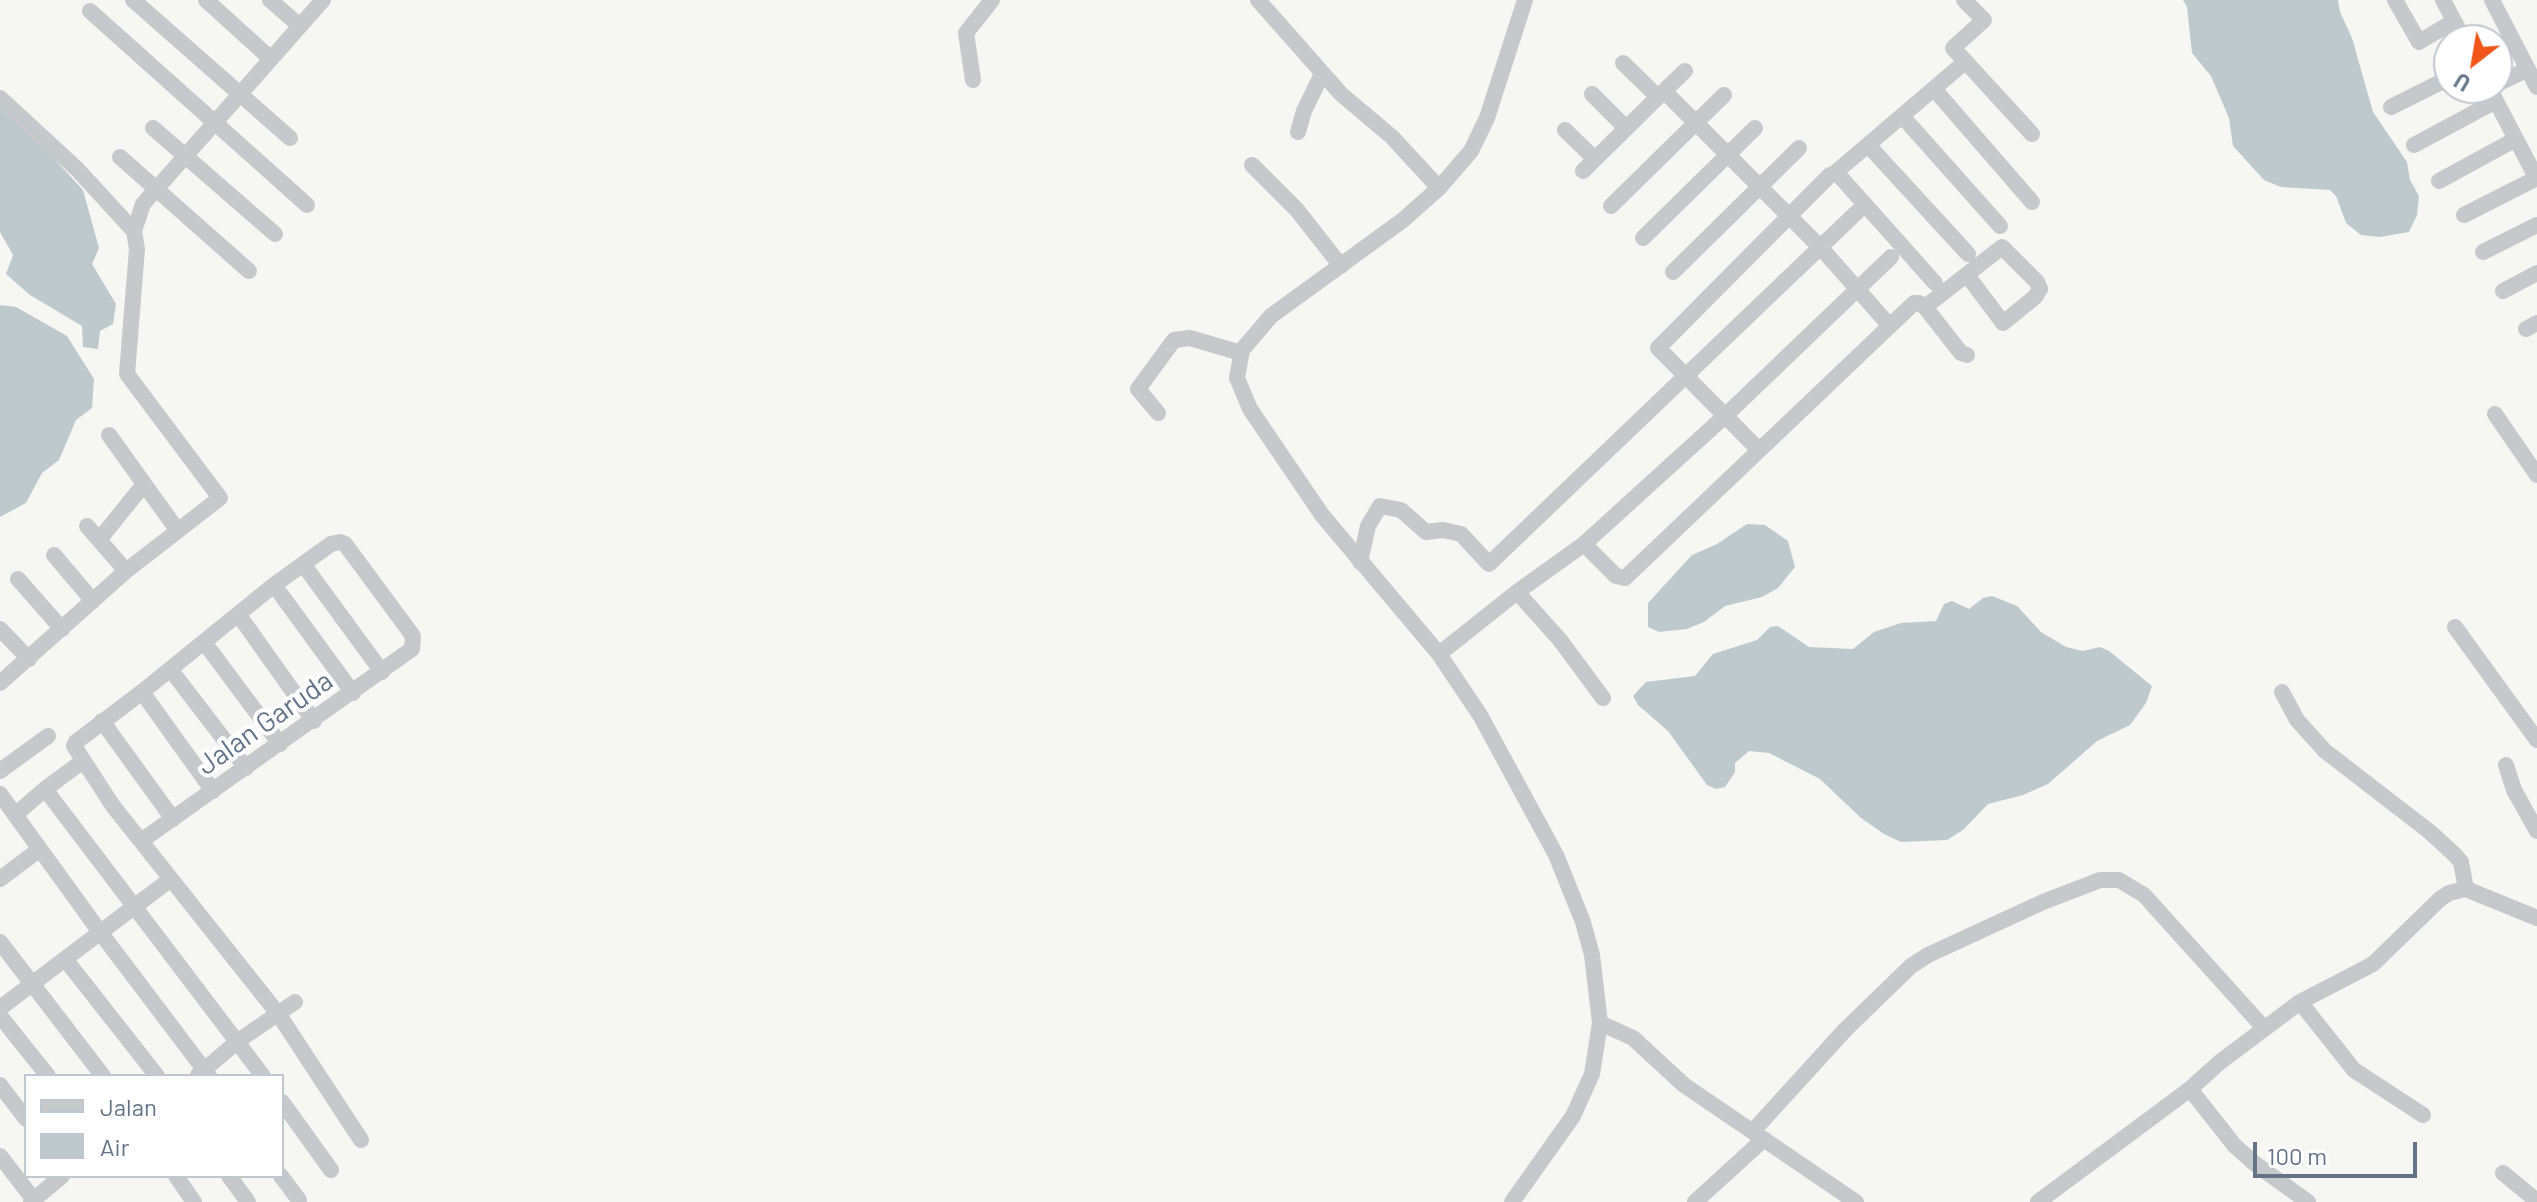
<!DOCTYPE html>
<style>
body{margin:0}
#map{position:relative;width:2537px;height:1202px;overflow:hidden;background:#f6f6f2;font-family:Barlow,sans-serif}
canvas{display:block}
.legend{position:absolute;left:24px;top:1074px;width:260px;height:104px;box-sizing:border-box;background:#fff;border:2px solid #c1c7cf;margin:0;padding:10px 14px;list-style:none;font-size:24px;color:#637486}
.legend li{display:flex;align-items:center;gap:16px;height:40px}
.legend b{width:40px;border:2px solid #c1c7cf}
.north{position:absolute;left:2433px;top:24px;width:80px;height:80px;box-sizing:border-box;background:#fff;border:2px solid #c1c7cf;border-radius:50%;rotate:211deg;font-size:22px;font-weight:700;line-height:32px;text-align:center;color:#637486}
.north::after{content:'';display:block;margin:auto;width:28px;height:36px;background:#f05619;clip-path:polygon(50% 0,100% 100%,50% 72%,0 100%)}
.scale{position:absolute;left:2253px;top:1142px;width:164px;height:36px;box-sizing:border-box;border:4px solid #637486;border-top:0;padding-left:10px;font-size:24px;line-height:28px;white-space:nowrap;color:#637486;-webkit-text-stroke:6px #fff;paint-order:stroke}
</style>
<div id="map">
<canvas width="2537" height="1202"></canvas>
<ul class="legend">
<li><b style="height:10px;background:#c5c9cc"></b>Jalan</li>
<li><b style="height:22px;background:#bec9ce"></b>Air</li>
</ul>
<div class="north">U</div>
<div class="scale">100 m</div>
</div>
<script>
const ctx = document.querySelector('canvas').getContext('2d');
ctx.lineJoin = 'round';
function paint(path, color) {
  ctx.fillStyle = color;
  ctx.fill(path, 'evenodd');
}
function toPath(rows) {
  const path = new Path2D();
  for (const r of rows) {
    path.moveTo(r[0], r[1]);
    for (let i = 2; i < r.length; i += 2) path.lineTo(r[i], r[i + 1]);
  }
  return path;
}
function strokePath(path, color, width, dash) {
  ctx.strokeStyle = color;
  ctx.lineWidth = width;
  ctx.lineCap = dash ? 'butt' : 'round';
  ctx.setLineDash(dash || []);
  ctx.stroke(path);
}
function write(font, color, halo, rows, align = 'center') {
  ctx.font = font + ' Barlow,sans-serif';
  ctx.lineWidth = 8;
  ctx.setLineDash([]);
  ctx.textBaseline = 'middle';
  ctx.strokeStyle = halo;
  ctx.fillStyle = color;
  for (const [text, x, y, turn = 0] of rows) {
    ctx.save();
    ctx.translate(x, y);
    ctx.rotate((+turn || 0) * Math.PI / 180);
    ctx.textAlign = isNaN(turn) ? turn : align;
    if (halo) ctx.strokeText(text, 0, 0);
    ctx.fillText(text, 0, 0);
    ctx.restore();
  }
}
paint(toPath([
 [2183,0,2338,0,2340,12,2352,38,2373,112,2407,162,2410,180,2419,196,2417,215,2409,232,2380,237,2361,235,2346,223,2336,196,2330,190,2281,187,2264,180,2233,146,2229,118,2211,76,2192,53,2187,7],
 [0,105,23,125,83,190,99,248,92,264,116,304,113,324,100,331,98,349,83,347,82,326,30,295,6,274,13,255,0,232],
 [0,305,16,307,67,336,94,379,92,408,76,420,59,460,42,473,26,503,0,517],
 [1747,524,1765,525,1788,541,1795,567,1778,588,1762,597,1725,606,1704,622,1687,629,1659,632,1648,627,1648,603,1692,555,1717,544],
 [1992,596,2017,606,2041,632,2066,647,2083,651,2100,647,2109,651,2152,686,2146,703,2130,725,2097,741,2048,784,2023,795,1988,804,1963,830,1947,840,1901,842,1884,834,1861,818,1820,779,1769,753,1749,751,1735,763,1735,772,1725,787,1716,789,1707,785,1668,731,1638,705,1633,696,1646,682,1695,676,1713,654,1757,640,1770,627,1778,626,1809,647,1853,649,1874,632,1901,623,1936,621,1944,604,1952,601,1969,609,1983,598]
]), '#bec9ce');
strokePath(toPath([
 [133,0,290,138],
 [206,0,271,59],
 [270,0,300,26],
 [1258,0,1341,94,1392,137,1439,188],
 [1964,0,1984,20,1953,48,2032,134],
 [2395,0,2419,42,2454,21],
 [2443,0,2464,40],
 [2492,0,2537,87],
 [90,11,307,205],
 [1623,63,1658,97],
 [1685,71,1664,91,1821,248,1889,325],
 [973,80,966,33,992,0],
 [2497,84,2528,69],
 [2489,88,2537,179],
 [1934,89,2032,202],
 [1592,94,1626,128],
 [0,98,77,169,134,231,137,249,127,374,220,498,126,571,0,683],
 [2391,107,2449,78],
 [1902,116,2000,226],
 [153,128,275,234],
 [1565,130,1595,159],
 [1298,132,1304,111,1322,74],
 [1868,145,1968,254],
 [2414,145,2496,101],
 [120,157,249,271],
 [1252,165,1297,210,1341,266],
 [1583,171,1664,91],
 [2439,181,2516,139],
 [1611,206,1724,95],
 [2464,215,2537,178],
 [134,231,143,204,323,0],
 [1643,238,1755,128],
 [2483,252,2537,225],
 [1673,272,1799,148],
 [1935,283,1836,172,1965,62],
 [2503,291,2537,273],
 [1925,307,2002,247,2037,282,2040,289,2035,297,2003,323,1967,275],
 [2526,329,2537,323],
 [1158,413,1138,389,1174,340,1190,338,1241,353],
 [2495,414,2537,475],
 [109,435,178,531],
 [1759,450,1658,348,1830,175],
 [87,526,126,571],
 [99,540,144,484],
 [1584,544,1616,576,1625,578,1914,303,1919,303,1925,307,1961,353,1967,355],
 [54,555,93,601],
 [1360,562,1368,526,1380,506,1401,510,1426,532,1443,530,1461,534,1489,564,1857,212],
 [303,564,382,672],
 [18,579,62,629],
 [274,585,353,693],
 [1517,592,1560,640,1603,698],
 [238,614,314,721],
 [2455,627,2537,740],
 [0,629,29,659],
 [204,642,280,744],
 [1439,654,1517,592,1584,544,1726,415,1891,257],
 [170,669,246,768],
 [142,692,213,791],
 [2282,692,2297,720,2325,751,2430,832,2455,855,2461,862,2466,889],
 [102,721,173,819],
 [2506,765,2514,790,2537,831],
 [0,771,48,736],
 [45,789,263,1076],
 [0,794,100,932,209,1076],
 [15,815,45,789,83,761],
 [141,841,412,649,413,636,345,544,340,542,331,544,274,585,142,692,76,742,74,746,113,806,117,811,279,1015,361,1140],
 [0,879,40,849],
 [0,942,103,1076],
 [65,959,157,1076],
 [2300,1002,2354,1070,2423,1115],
 [0,1008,171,879],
 [0,1016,48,1076],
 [1600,1023,1633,1038,1684,1085,1856,1202],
 [198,1075,238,1041,295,1002],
 [0,1085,26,1119],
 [2190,1089,2234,1145,2254,1163,2308,1202],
 [282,1102,331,1170],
 [1753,1131,1845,1030,1911,966,1928,955,2043,902,2100,880,2119,880,2144,895,2264,1028],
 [0,1156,34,1200],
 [2503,1173,2537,1201],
 [176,1176,194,1202],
 [229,1176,248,1202],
 [281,1176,299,1200],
 [31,1202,62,1176],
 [1512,1202,1573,1116,1592,1074,1600,1023,1592,955,1583,922,1556,855,1480,715,1439,654,1322,515,1250,409,1237,378,1242,350,1271,316,1403,220,1439,188,1471,151,1487,118,1525,0],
 [1695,1202,1764,1139],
 [2038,1202,2190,1089,2220,1062,2300,1002,2373,964,2440,899,2449,893,2466,889,2537,918]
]), '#c5c9cc', 16);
write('28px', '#637486', '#fff', [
 ["Jalan Garuda",265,723,-35]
]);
</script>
